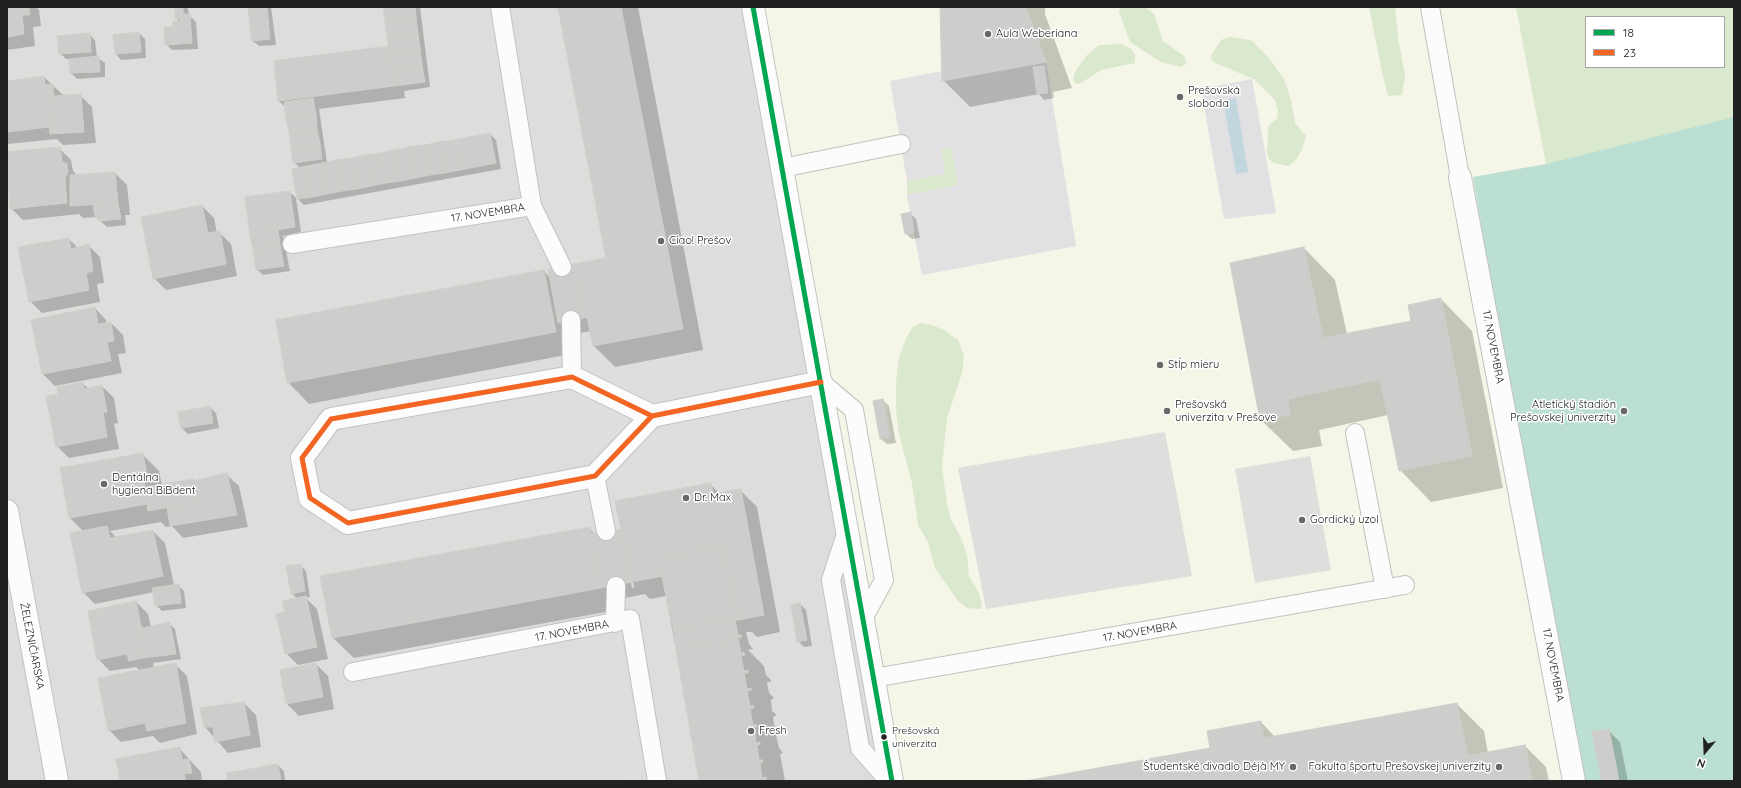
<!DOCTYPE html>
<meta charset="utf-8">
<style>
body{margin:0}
#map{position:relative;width:1741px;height:788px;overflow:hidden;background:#eeedea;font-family:Quicksand,sans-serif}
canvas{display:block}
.frame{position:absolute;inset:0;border:8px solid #212121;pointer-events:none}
.legend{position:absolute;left:1585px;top:16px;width:140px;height:52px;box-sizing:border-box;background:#fff;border:1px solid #a6a6a6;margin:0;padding:5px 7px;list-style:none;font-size:12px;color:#212121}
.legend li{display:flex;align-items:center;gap:8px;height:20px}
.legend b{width:20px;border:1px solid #a6a6a6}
.north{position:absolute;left:1685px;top:732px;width:40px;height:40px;-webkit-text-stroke:3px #fff;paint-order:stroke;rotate:199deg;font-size:11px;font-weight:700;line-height:16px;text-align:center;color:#212121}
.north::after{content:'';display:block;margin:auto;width:14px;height:18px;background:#212121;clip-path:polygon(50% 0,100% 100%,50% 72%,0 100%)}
</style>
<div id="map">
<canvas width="1741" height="788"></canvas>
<div class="frame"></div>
<ul class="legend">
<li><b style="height:5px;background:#00a651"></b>18</li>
<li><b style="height:5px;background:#f26522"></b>23</li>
</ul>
<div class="north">N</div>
</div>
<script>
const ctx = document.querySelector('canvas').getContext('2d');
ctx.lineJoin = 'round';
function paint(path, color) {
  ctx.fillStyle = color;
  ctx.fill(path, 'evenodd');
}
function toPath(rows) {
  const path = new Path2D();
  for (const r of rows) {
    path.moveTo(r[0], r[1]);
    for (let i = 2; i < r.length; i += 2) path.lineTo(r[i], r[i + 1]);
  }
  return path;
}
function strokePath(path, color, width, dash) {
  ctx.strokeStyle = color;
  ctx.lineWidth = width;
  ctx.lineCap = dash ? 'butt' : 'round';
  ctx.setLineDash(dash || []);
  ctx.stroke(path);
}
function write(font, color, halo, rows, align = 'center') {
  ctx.font = font + ' Quicksand,sans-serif';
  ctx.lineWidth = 3;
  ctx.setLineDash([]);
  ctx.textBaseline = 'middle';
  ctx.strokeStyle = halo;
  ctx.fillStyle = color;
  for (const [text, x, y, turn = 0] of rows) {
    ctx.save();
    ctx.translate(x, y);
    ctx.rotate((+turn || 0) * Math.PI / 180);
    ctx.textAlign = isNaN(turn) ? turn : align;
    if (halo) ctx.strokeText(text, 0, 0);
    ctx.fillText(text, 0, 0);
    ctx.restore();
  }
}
paint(toPath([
 [7,7,747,7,888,781,7,781]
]), '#dedddb');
paint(toPath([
 [747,7,1516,7,1546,164,1473,177,1576,781,888,781]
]), '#f5f5e8');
paint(toPath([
 [1120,7,1145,7,1154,14,1163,41,1184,56,1187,63,1181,67,1161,62,1130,42,1119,12],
 [1369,7,1395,7,1399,43,1405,75,1402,95,1388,96,1382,72],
 [1516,7,1734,7,1734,117,1546,164],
 [1586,17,1724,17,1724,67,1586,67],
 [1229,37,1251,40,1268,57,1284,79,1291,100,1295,123,1306,136,1302,149,1296,160,1288,166,1274,163,1269,159,1267,154,1268,128,1271,123,1277,119,1278,112,1275,100,1254,79,1215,63,1211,59,1212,54,1221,40],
 [1121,44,1130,48,1135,55,1135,63,1101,70,1081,83,1076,84,1073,80,1075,72,1087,55,1099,45],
 [951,147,958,186,907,195,907,181,945,174,941,149],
 [920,323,932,325,944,330,958,340,964,356,962,373,947,418,942,466,947,505,951,519,962,540,967,555,969,576,979,593,982,605,981,609,967,608,958,601,935,568,928,542,918,525,912,483,899,434,896,410,896,383,899,357,906,339,912,328]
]), '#dae8cd');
paint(toPath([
 [1734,117,1734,781,1576,781,1473,177,1546,164]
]), '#bbdfd1');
paint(toPath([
 [449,7,500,7,514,94,464,103],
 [746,13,784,225,745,234,702,21],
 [458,174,464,216,292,244,290,230,309,227,306,202],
 [691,338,715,468,598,489,574,360],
 [1165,432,1192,576,986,609,958,468],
 [1310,456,1331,570,1255,583,1235,469],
 [279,510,288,556,216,568,171,530],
 [534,638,544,698,392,723,383,666],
 [646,718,657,781,625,781,615,723]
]), '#dfdedd');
paint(toPath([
 [1046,62,1076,246,922,275,907,195,958,185,951,147,941,149,945,174,907,181,890,81,942,71,942,81],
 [1252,79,1276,213,1224,219,1201,89]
]), '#e1e0e3');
paint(toPath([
 [1236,98,1248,172,1236,174,1223,100]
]), '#c2d7dd');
paint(toPath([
 [7,7,36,7,39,10,41,26,33,27,35,46,7,50],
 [176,7,186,7,188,9,189,15,196,22,198,49,172,50,166,44,174,27,180,22,176,18],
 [249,7,271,7,276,45,259,46,253,41],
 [384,7,420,7,430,87,404,91,405,98,319,109,327,163,490,134,496,140,501,169,304,205,298,199,300,168,294,162,286,108,279,101,275,62,389,47],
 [559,7,638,7,703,350,615,367,594,346,591,331,573,334,576,353,309,404,288,382,544,271,551,279,607,259],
 [941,7,1045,7,1045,14,1072,88,1053,92,1054,98,1044,100,1039,94,970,107,943,80],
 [139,33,145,39,146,58,121,60,116,54],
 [89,34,95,40,97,57,105,63,105,77,77,79,71,73,70,59,66,59,60,53],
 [44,77,64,96,80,95,92,107,96,143,63,145,57,139,8,144,7,143,7,82],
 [59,148,71,160,73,171,78,176,115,173,127,185,130,215,125,215,126,225,107,227,96,217,83,218,79,214,23,220,11,208,7,153],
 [290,192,296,198,301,232,283,236,290,271,263,275,257,269,246,198],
 [202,206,214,218,217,233,219,232,231,244,237,276,166,290,154,278],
 [910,213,916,219,920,238,912,239,906,234],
 [69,239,78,248,89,246,100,257,104,283,97,284,100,302,42,313,30,301],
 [1304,248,1335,280,1347,334,1412,321,1441,299,1472,331,1503,488,1431,502,1400,470,1388,415,1319,430,1322,446,1293,451,1261,420],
 [95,308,106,320,107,324,111,323,123,335,126,353,118,354,122,373,55,386,43,374,32,321],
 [82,383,89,389,102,386,114,398,118,423,114,424,119,449,69,458,57,446,59,394],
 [883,400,889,406,896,443,887,444,881,439],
 [210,407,216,413,219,428,188,434,182,428],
 [142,454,159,471,162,485,192,480,194,482,227,475,239,486,248,527,183,538,172,526,166,527,161,522,110,531,116,537,153,531,165,543,174,585,178,585,184,591,186,608,162,611,156,605,154,592,95,604,83,592,83,531,70,518,61,469],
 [710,484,720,494,740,490,757,507,780,632,757,637,752,632,746,632,749,644,753,649,748,650,764,666,766,675,771,680,771,682,767,682,769,693,774,698,771,700,772,711,777,715,773,717,775,729,780,735,776,735,779,748,783,753,780,754,785,781,700,781,666,596,650,599,645,594,620,599,622,609,354,658,332,637,589,528,595,534,622,530],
 [630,577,632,577,634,587,632,588],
 [300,565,306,571,310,597,306,598,317,609,328,659,298,665,286,653,286,612,298,599,291,593],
 [136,602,148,614,151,627,169,623,175,629,181,659,153,663,154,669,175,664,187,676,197,734,160,743,153,736,121,742,109,730,140,671,136,667,110,671,98,659],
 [800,604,806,610,812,646,804,647,798,641],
 [316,664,328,676,334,709,299,716,287,704],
 [244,703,256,715,261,747,228,753,205,727],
 [1457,704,1484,731,1488,753,1525,746,1546,767,1549,781,1031,781,1211,749,1261,722,1275,737],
 [1608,730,1620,742,1628,781,1603,781],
 [179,748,201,772,202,781,121,781],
 [278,765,284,771,285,781,229,781]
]), '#0003');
const building = toPath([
 [7,7,29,7,30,15,22,15,24,34,7,37,7,7],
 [175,7,183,7,183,13,190,15,192,43,165,45,164,27,173,27,173,21,180,21,180,18,175,19,175,7],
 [248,7,267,7,270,39,252,41,248,7],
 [383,7,415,7,416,17,385,22,383,7],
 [558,7,621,7,683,329,593,346,587,317,584,318,574,264,606,258,558,7],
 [940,7,1026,7,1046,62,942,81,940,7],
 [416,17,418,33,387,37,385,22,416,17],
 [139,32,141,52,115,54,113,35,139,32],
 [90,33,91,52,59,54,57,36,90,33],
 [418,33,420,49,390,53,387,37,418,33],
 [389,46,394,86,278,101,274,61,389,46],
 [420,49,422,65,392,70,390,53,420,49],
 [99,56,100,72,70,73,69,59,99,56],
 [422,65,425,82,394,86,392,70,422,65],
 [1044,66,1048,93,1037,94,1033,67,1044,66],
 [44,76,45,85,53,84,54,100,47,101,49,127,7,132,7,81,44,76],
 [81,94,84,132,50,134,47,101,54,100,54,96,81,94],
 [313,98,316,114,286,118,284,102,313,98],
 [316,114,317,129,289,132,286,118,316,114],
 [317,129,320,144,291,147,289,132,317,129],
 [490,133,496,163,460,170,454,140,490,133],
 [454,140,460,170,445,173,439,142,454,140],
 [439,142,445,173,430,175,425,145,439,142],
 [320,144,322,159,293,163,291,147,320,144],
 [425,145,430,175,416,178,410,147,425,145],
 [60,147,62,162,67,164,68,172,65,178,67,203,10,209,7,179,7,152,60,147],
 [410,147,416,178,401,181,395,150,410,147],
 [395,150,401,181,386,183,380,153,395,150],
 [380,153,386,183,371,186,366,155,380,153],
 [366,155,371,186,357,189,351,158,366,155],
 [351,158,357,189,342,191,337,160,351,158],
 [337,160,342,191,327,194,322,163,337,160],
 [322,163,327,194,312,197,307,166,322,163],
 [307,166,312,197,297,199,292,169,307,166],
 [115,172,118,203,70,206,70,175,115,172],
 [290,191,295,227,250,234,245,197,290,191],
 [118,203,121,219,100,221,95,217,93,205,118,203],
 [202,205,208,233,220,231,226,264,153,279,141,217,202,205],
 [911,212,914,233,905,234,901,214,911,212],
 [278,230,280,245,253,250,250,234,278,230],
 [69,238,71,249,89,244,93,271,86,273,89,290,29,302,18,247,69,238],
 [280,245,284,266,256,270,253,250,280,245],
 [1304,247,1323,338,1411,321,1408,305,1441,298,1472,456,1399,471,1380,379,1288,399,1290,415,1260,420,1230,263,1304,247],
 [574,264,584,318,558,323,548,269,574,264],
 [544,270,556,332,287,383,276,320,544,270],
 [95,307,98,324,111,322,114,341,107,342,111,361,42,374,31,320,95,307],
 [83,382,84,389,102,385,107,412,103,412,107,437,56,447,46,396,58,394,57,387,83,382],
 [883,399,890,437,880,439,873,401,883,399],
 [210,406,213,423,181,428,178,412,210,406],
 [143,453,148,481,144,481,145,487,193,479,197,502,148,511,147,504,69,518,60,468,143,453],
 [227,473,237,515,170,526,167,507,197,502,193,481,227,473],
 [711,483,713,494,741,489,764,615,739,620,723,546,658,559,662,576,632,582,615,501,711,483],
 [107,526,110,538,153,530,163,576,82,593,70,533,107,526],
 [590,527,601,588,332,638,320,576,590,527],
 [622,529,632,582,601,588,591,534,622,529],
 [723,546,738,617,673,628,658,559,723,546],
 [301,564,305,591,291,594,286,566,301,564],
 [179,584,181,603,155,606,152,588,179,584],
 [306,596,317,647,285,654,276,614,285,612,282,601,306,596],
 [136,601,145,645,140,646,143,658,129,661,127,654,97,660,88,611,136,601],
 [800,603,807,640,797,642,791,605,800,603],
 [738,617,739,620,735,620,738,635,741,635,742,637,676,649,673,628,738,617],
 [170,622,176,654,143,658,140,646,145,645,142,628,170,622],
 [738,638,741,653,744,652,745,655,741,656,744,671,748,670,748,673,744,673,747,689,751,688,751,690,747,691,750,706,753,705,754,708,750,709,753,725,757,725,757,727,754,727,756,743,760,742,760,744,757,745,759,760,763,760,763,762,760,763,762,778,766,777,766,780,699,781,676,649,738,638],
 [176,663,186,723,147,731,145,723,108,731,98,678,176,663],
 [316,663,323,697,286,704,280,670,316,663],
 [244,702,250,735,215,742,213,727,204,727,200,708,244,702],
 [1457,703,1472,778,1456,781,1025,781,1210,748,1207,731,1261,721,1264,738,1457,703],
 [1609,729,1619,781,1602,781,1592,732,1609,729],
 [1525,745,1532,781,1461,781,1472,778,1467,756,1525,745],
 [180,747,182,760,189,759,192,773,184,774,186,781,120,781,116,759,180,747],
 [278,764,281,781,228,781,227,773,278,764]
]);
paint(building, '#cfcdcb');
strokePath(building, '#d1cfcc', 1);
const service = toPath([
 [1430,7,1460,177],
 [782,168,901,144],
 [532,206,562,267],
 [292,244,532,206,500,7],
 [571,320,572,377],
 [821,382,854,410,884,580,863,619],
 [1355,433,1385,589],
 [595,476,606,531],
 [847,531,831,580,860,748,889,781],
 [615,623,616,586],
 [353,672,630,619,657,781],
 [874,678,1405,585]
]);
const minor = toPath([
 [753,7,892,781],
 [1460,177,1574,781],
 [652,416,572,377,331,419,302,458,310,498,348,523,595,476,652,416,821,382],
 [7,511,57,781]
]);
strokePath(service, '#c2c2c0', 20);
strokePath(minor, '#c2c2c0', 24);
strokePath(service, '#fcfcfc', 18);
strokePath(minor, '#fcfcfc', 22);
strokePath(toPath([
 [753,7,892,781]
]), '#00a651', 5);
strokePath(toPath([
 [652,416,572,377,331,419,302,458,310,498,348,523,595,476,652,416,821,382]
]), '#f26522', 5);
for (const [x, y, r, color] of [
 [988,34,4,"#696867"],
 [1180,97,4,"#696867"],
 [661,241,4,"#696867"],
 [1160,365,4,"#696867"],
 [1167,411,4,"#696867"],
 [1624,411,4,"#696867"],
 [104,484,4,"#696867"],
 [686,498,4,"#696867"],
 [1302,520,4,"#696867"],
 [751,731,4,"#696867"],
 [884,737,3.5,"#212121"],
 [1293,767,4,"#696867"],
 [1499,767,4,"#696867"]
]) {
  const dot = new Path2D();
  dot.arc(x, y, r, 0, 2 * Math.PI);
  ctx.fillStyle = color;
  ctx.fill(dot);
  strokePath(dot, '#fff', 1.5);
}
write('10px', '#212121', '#fff', [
 ["Prešovská",892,731],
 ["univerzita",892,744]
], 'left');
write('11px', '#212121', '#fff', [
 ["Aula Weberiana",996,34],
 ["Prešovská",1188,91],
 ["sloboda",1188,104],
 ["Ciao! Prešov",669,241],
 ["Stĺp mieru",1168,365],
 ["Prešovská",1175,405],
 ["univerzita v Prešove",1175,418],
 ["Atletický štadión",1616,405,"right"],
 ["Prešovskej univerzity",1616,418,"right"],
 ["Dentálna",112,478],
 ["hygiena BiBdent",112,491],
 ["Dr. Max",694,498],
 ["Gordický uzol",1310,520],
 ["Fresh",759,731],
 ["Študentské divadlo Déjà MY",1285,767,"right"],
 ["Fakulta športu Prešovskej univerzity",1491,767,"right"]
], 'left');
write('11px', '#212121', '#fff', [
 ["17. NOVEMBRA",488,213,-9],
 ["17. NOVEMBRA",1493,347,79],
 ["17. NOVEMBRA",572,631,-11],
 ["17. NOVEMBRA",1140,632,-10],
 ["ŽELEZNIČIARSKA",32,646,79],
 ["17. NOVEMBRA",1553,665,79]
]);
</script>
